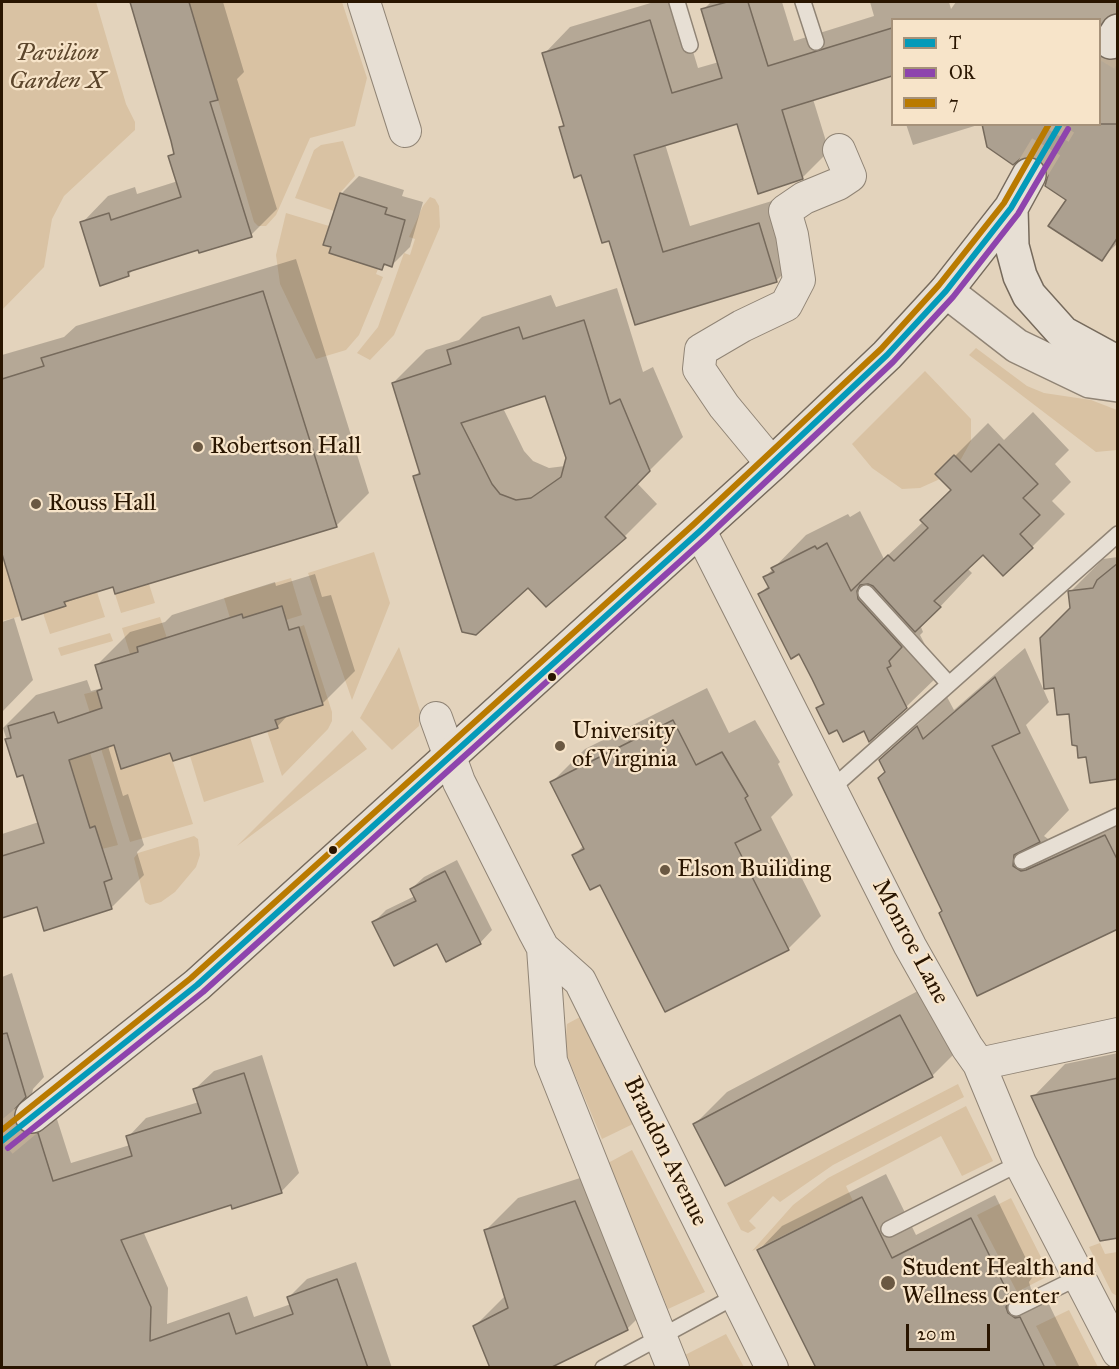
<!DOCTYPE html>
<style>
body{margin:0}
#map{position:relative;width:1119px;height:1369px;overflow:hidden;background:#e3d3bc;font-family:"IM FELL Great Primer",serif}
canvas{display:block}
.frame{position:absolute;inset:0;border:3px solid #291500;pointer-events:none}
.legend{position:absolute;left:891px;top:18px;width:210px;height:108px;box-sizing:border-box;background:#f7e4c9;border:2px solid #a59179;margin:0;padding:8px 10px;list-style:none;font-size:18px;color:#291500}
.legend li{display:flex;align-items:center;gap:12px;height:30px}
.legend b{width:30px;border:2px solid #a59179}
.scale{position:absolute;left:906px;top:1324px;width:84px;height:27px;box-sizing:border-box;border:3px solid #291500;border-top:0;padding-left:8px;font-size:18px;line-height:21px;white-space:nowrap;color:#291500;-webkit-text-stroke:4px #f7e4c9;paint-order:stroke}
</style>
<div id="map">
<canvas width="1119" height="1369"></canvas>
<div class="frame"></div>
<ul class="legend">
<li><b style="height:8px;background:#049ab9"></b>T</li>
<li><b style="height:8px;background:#8e44ad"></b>OR</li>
<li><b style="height:8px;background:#b97a00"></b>7</li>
</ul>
<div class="scale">20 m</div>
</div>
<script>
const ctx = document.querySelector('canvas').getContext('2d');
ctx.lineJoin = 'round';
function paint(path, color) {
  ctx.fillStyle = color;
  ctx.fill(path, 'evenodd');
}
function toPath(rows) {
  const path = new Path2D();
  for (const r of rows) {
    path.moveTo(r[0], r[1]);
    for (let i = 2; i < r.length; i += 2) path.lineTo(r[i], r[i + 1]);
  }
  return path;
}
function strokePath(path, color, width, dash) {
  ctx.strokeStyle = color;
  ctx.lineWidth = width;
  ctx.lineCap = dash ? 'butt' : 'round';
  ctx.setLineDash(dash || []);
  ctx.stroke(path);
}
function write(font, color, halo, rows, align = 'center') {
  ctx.font = font + ' "IM FELL Great Primer",serif';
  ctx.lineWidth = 4.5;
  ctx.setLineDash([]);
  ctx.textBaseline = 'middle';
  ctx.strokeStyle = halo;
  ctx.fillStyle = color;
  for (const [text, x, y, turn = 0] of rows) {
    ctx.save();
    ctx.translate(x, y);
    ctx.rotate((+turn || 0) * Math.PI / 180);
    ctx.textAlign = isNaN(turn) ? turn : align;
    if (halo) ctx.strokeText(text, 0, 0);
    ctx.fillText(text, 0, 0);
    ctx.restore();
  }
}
paint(toPath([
 [2,2,96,2,126,104,135,122,135,130,64,196,52,219,44,267,2,310],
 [189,2,342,2,367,78,355,126,310,138,276,215,266,226,258,226,254,222],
 [343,141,355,176,340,193,334,211,295,198,314,150,321,145],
 [430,197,435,199,439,206,440,227,394,335,370,360,357,353,378,327,404,253,410,255,415,239,409,237,423,206],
 [286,213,329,226,324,245,378,269,376,274,383,277,359,335,346,350,316,359,280,284,276,255],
 [976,348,1027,386,1044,393,1091,400,1117,410,1117,450,1096,452,969,355],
 [925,371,971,419,971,441,960,461,940,479,920,488,902,489,872,468,852,444],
 [374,552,390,603,352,700,308,573],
 [2,554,21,616,2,621],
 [291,578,302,615,286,620,282,606,243,618,241,614,230,618,224,598],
 [149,584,155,603,121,613,115,594],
 [97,592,105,617,50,634,43,613,65,606,65,602],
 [160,617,167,638,137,647,138,651,130,654,122,628],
 [304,625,332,712,332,721,328,729,282,776,267,731,275,720,323,705,299,627],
 [110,633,113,641,61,656,58,648],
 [399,647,420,711,419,726,392,750,360,718],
 [97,691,121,769,170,753,193,824,130,842,84,694],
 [352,730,367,749,237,846,352,731],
 [250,737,264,782,204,802,190,756],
 [70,746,88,746,118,845,102,849,95,827,90,828,69,760,74,758],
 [194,836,198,839,200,855,196,867,175,892,161,902,150,905,145,902,134,858,138,853],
 [580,1017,635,1123,602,1139,565,1051,567,1024],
 [958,1084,964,1097,833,1165,780,1202,773,1196,749,1221,756,1228,748,1233,741,1230,727,1203],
 [966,1106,993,1161,962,1176,941,1136,846,1186,853,1201,752,1251,793,1205,828,1178],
 [632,1150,705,1292,668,1309,608,1163],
 [1011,1198,1050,1275,1017,1292,977,1215],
 [1100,1243,1105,1254,1117,1252,1117,1296,1112,1293,1089,1247],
 [1069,1310,1098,1367,1057,1367,1036,1326],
 [726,1334,744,1367,690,1367,685,1355]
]), '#d9c2a3');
paint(toPath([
 [131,2,223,2,244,72,237,79,277,209,251,235,199,248,135,268,128,275,82,223,108,196,135,187,137,194,178,181,170,156,175,152,172,141],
 [654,2,678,2,698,68,719,62,703,10,711,2,782,2,794,41,874,16,870,2,949,2,951,9,956,2,1116,2,1118,243,1101,259,1068,199,1039,158,988,146,1100,124,1100,20,892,20,892,79,891,75,813,99,829,151,802,178,738,122,665,144,690,226,785,197,803,254,776,281,610,239,561,127,565,123,544,54,570,27],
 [906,124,981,124,913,145],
 [359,176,404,190,402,196,423,202,410,247,392,265,387,263,382,268,341,194],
 [296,259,369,493,336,526,114,585,23,618,2,549,2,355,64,337,76,326],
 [617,288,643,372,653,367,683,437,637,483,657,504,624,537,415,476,420,471,393,383,426,350,459,340,482,317,551,295,556,307],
 [546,394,568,458,565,466,549,468,533,461,524,451,503,408],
 [1033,412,1069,450,1055,464,1071,482,1052,501,1065,514,1032,547,983,552,967,568,972,573,921,627,923,632,920,635,940,674,906,707,864,729,838,728,817,709,825,701,800,652,760,594,769,585,765,577,806,535,848,514,850,517,860,511,884,559,922,523,928,529,953,489,937,474,988,423,1004,440],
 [1118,557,1118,778,1072,609,1070,592,1103,559],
 [315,574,322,597,331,595,355,671,322,704,289,714,277,727,171,752,114,743,108,746,123,796,128,794,144,845,137,852,144,875,111,908,38,905,2,916,2,834,39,822,24,774,18,776,3,728,36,695,87,680,91,691,102,688,97,665,130,632,165,622,172,615,275,582,276,586],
 [14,618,33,680,2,712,2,622],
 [1025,648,1049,702,1026,725,1069,810,1044,836,1051,841,1118,814,1118,928,943,910,880,760,947,697,954,710],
 [707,688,729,733,755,720,780,762,778,764,793,795,771,817,821,916,788,949,601,883,574,855,584,845,552,782,585,749],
 [457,860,492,930,480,943,438,942,374,922,386,910,415,896,411,889,424,877],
 [12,973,44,1077,33,1089,31,1100,56,1116,71,1163,130,1145,128,1137,146,1118,199,1102,195,1089,214,1071,262,1055,299,1173,281,1192,232,1203,143,1231,168,1288,167,1324,247,1296,254,1317,291,1304,289,1297,307,1279,356,1262,392,1368,2,1368,2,977],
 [933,983,965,1043,932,1076,694,1125,727,1092],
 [1118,1053,1118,1236,1033,1097,1065,1064],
 [608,1169,660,1296,627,1329,475,1326,505,1296,485,1231,518,1198],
 [886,1174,916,1235,995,1195,1034,1275,1029,1282,1031,1289,1039,1295,1044,1294,1080,1368,817,1368,759,1250,782,1226]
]), '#0003');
const building = toPath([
 [130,2,189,2,218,100,210,102,252,237,199,253,198,250,128,272,129,276,100,286,80,222,109,213,111,220,181,197,168,156,174,154,171,141,130,2],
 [727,2,748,2,768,66,892,28,892,76,782,110,803,179,758,194,737,124,634,155,663,252,759,223,777,282,635,325,609,241,602,243,581,175,574,178,559,127,564,126,542,53,650,20,672,93,722,78,701,9,727,2],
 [982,124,1118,124,1118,237,1102,261,1048,226,1066,200,1045,186,1048,175,1045,165,1038,159,1029,156,1020,159,1013,165,987,147,982,124],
 [340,193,387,208,385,214,405,220,392,267,384,264,382,270,329,253,331,247,323,245,340,193],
 [263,291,337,527,115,594,113,587,64,602,66,606,22,620,2,554,2,379,44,366,41,358,263,291],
 [584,320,610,404,620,399,650,471,605,517,626,538,546,607,528,588,476,635,462,632,413,476,420,474,392,383,451,364,447,350,519,327,523,339,584,320],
 [545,396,566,458,561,477,531,498,516,500,500,494,492,484,461,423,545,396],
 [999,444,1038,484,1023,498,1040,515,1020,534,1033,548,1003,576,983,555,934,601,941,607,915,632,873,586,868,584,860,585,857,591,858,599,902,647,889,661,891,666,887,668,907,708,869,742,864,731,843,742,837,730,829,734,816,708,824,704,812,679,799,654,791,659,758,594,769,588,763,577,774,572,771,568,815,546,817,549,827,543,851,591,888,555,894,561,928,528,920,520,951,490,935,474,954,455,971,472,999,444],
 [1118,563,1118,779,1090,783,1086,757,1078,758,1077,746,1072,745,1069,714,1057,715,1054,688,1044,689,1040,638,1070,608,1068,591,1093,588,1097,580,1118,563],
 [282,606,289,630,299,627,323,705,275,720,278,728,173,761,170,753,121,769,114,745,69,760,90,828,95,826,112,879,104,882,112,909,44,931,37,907,2,918,2,856,44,843,23,775,17,777,5,739,11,738,8,726,54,712,58,723,102,708,97,691,102,689,95,665,138,652,137,647,188,631,242,614,243,618,282,606],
 [995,677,1020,733,992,746,1040,842,1014,855,1013,866,1021,871,1026,870,1105,835,1118,861,1118,929,977,996,939,913,942,911,878,778,885,772,879,760,917,726,923,739,995,677],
 [673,720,696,765,722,752,748,796,745,798,761,830,735,843,789,950,665,1012,600,885,590,890,572,855,584,849,550,782,673,720],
 [445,871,481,944,446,962,437,944,394,966,372,922,416,901,410,889,445,871],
 [900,1015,933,1077,725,1186,693,1124,900,1015],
 [7,1033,26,1097,15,1109,14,1119,17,1127,25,1133,38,1133,53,1181,132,1156,126,1136,201,1113,193,1089,244,1073,282,1193,232,1209,231,1205,121,1240,151,1307,150,1341,229,1313,236,1334,293,1314,287,1297,337,1279,368,1368,2,1368,2,1034,7,1033],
 [1118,1078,1118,1238,1100,1241,1031,1096,1118,1078],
 [862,1197,892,1258,971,1218,1011,1299,1006,1307,1008,1313,1015,1318,1020,1317,1045,1368,816,1368,757,1250,862,1197],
 [575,1201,628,1330,550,1368,490,1368,473,1326,508,1308,484,1230,575,1201]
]);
paint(building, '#aca090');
strokePath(building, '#766a5c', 1.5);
strokePath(toPath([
 [1100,60,1111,42],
 [1029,175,1060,124],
 [2,1141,32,1116]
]), '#bead96', 33, [33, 16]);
const service = toPath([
 [677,2,690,45],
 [803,2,816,42],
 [866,593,949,684],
 [830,790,1118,534],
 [1022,861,1118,816],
 [889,1229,1020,1163],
 [1016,1308,1079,1277],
 [603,1368,736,1296]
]);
const minor = toPath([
 [364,2,405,131],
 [772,464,724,406,699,369,701,350,742,326,786,305,799,280,792,235,785,211,804,198,838,184,850,176,839,150],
 [700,531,910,946,967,1047,979,1064,1020,1163,1118,1352],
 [436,718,459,782,535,933,543,948,580,981,772,1368],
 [543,948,551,1061,673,1368],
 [979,1064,1118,1034]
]);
const tertiary = toPath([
 [946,291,1017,346,1090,381,1118,385]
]);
const secondary = toPath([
 [1111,42,1118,31],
 [1011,208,1012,246,1020,276,1029,295,1063,333,1118,363],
 [32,1116,197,985,772,464,887,355,946,291,1011,208,1029,175]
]);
strokePath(service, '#908475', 18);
strokePath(minor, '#908475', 34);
strokePath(tertiary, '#908475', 36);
strokePath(secondary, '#766a5c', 36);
strokePath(service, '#e7dfd4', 15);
strokePath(minor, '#e7dfd4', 32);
strokePath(tertiary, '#e7dfd4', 33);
strokePath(secondary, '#e7dfd4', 33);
strokePath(toPath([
 [2,1141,197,985,700,531,887,355,946,291,1011,208,1060,124]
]), '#049ab9', 6);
strokePath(toPath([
 [8,1148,203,992,706,538,893,362,953,297,1018,214,1068,129]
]), '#8e44ad', 6);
strokePath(toPath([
 [2,1130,191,978,694,524,881,349,939,285,1004,203,1049,124]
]), '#b97a00', 6);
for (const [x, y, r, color] of [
 [198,447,6,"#6a5842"],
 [36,504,6,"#6a5842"],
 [552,677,5,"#291500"],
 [560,746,6,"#6a5842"],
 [333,850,5,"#291500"],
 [665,870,6,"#6a5842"],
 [888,1283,8,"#6a5842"]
]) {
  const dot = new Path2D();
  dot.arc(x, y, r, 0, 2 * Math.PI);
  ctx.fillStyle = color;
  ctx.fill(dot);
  strokePath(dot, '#f7e4c9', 2);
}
write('italic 24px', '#5b452b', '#f7e4c9', [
 ["Pavilion",57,54],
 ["Garden X",57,82]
]);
write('24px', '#291500', '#f7e4c9', [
 ["Robertson Hall",210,447],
 ["Rouss Hall",48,504],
 ["University",572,732],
 ["of Virginia",572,760],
 ["Elson Builiding",677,870],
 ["Student Health and",902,1269],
 ["Wellness Center",902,1297]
], 'left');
write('24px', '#291500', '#f7e4c9', [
 ["Monroe Lane",910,942,62],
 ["Brandon Avenue",665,1152,64]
]);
</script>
